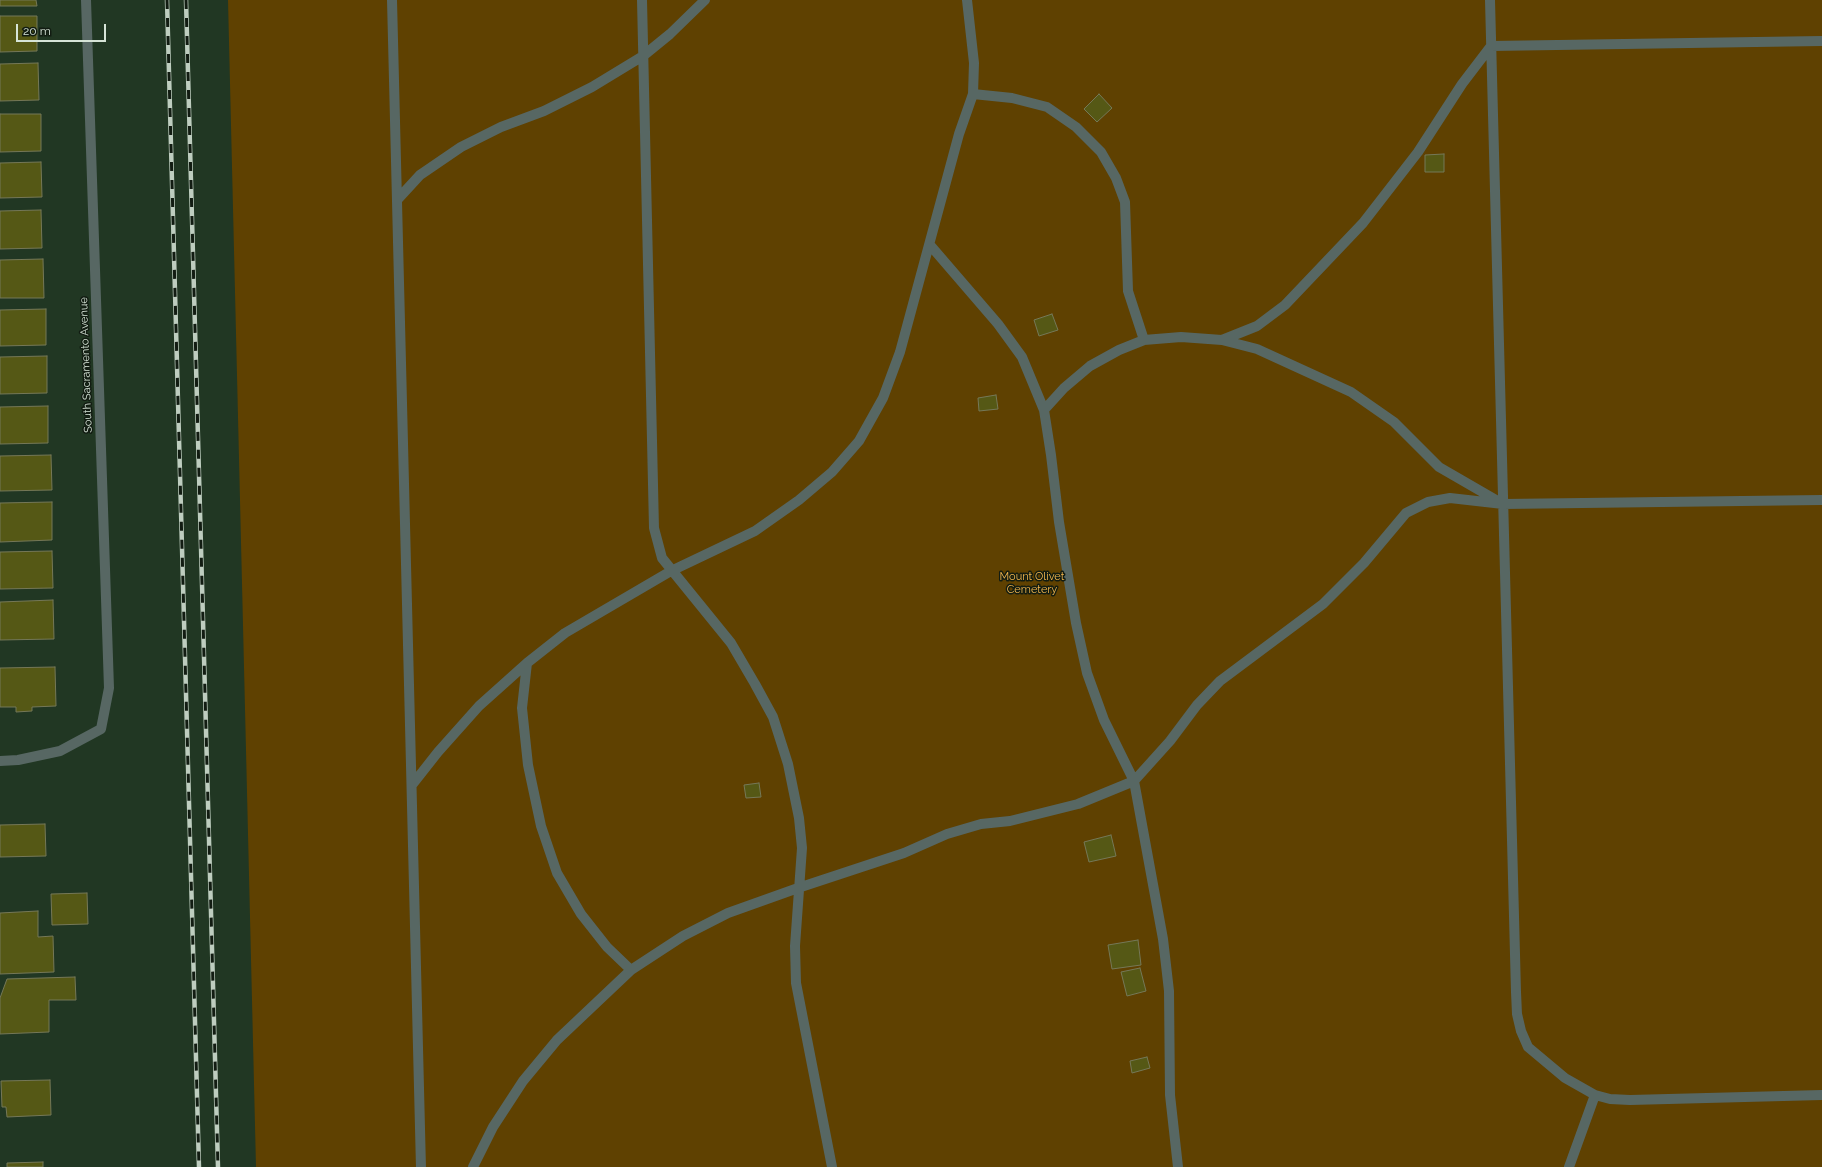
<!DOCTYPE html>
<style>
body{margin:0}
#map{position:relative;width:1822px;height:1167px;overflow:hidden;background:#213723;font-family:Raleway,sans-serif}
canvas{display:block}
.scale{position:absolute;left:16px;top:24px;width:90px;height:18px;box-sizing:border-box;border:2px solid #d6e4d7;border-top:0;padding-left:5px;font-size:12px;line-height:14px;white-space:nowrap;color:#d6e4d7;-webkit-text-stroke:3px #121c12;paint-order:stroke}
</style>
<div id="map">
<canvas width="1822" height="1167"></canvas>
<div class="scale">20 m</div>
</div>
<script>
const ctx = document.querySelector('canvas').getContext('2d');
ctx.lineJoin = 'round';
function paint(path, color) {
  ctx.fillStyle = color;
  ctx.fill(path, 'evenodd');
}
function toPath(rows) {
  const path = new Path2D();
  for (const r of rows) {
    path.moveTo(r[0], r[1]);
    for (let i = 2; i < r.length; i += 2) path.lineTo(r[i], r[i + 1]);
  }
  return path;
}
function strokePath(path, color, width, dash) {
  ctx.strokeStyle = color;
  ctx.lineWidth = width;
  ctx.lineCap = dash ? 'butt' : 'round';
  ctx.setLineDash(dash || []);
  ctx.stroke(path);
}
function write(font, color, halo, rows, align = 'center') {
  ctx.font = font + ' Raleway,sans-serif';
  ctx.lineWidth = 3;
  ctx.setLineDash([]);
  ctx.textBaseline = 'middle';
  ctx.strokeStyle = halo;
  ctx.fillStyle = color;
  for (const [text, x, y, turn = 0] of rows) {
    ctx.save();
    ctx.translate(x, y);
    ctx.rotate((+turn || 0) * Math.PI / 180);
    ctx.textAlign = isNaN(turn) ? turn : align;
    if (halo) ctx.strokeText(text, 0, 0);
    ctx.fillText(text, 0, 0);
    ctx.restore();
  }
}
paint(toPath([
 [228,0,1822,0,1822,1167,256,1167]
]), '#5f4101');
const building = toPath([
 [0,0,36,0,37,6,0,6,0,0],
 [0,16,37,16,37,51,0,52,0,16],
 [38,63,39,100,0,101,0,64,38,63],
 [1099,94,1112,108,1097,122,1084,109,1099,94],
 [0,114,41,114,41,151,0,152,0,114],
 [1444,154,1444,172,1425,172,1425,155,1444,154],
 [41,162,42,197,0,198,0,163,41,162],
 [41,210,42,248,0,249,0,211,41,210],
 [43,259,44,298,0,298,0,260,43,259],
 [46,309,46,345,0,346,0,310,46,309],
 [1052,314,1058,330,1039,336,1034,320,1052,314],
 [47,356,47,393,0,394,0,357,47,356],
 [996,395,998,409,979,411,978,398,996,395],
 [48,406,48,443,0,444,0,407,48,406],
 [51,455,52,490,0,491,0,456,51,455],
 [52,502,52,540,0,542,0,503,52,502],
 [52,551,53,588,0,589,0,552,52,551],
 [53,600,54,639,0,640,0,602,53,600],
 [55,667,56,706,32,707,32,711,16,712,16,707,0,707,0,668,55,667],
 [759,783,761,797,746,798,744,785,759,783],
 [45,824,46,856,0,857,0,825,45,824],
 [1111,835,1116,856,1089,862,1084,842,1111,835],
 [87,893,88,924,52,925,51,894,87,893],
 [38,911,38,937,53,936,54,972,0,974,0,913,38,911],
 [1138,940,1141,965,1112,969,1108,945,1138,940],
 [1140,968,1146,991,1127,996,1121,972,1140,968],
 [75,977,76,1000,49,1000,49,1032,0,1034,0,998,7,979,75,977],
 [1147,1057,1150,1068,1132,1073,1130,1061,1147,1057],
 [50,1080,51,1115,7,1117,6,1107,2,1107,1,1081,50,1080],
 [43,1162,43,1167,7,1167,7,1163,43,1162]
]);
paint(building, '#555815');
strokePath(building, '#757858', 1);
strokePath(toPath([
 [392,0,421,1167],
 [642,0,654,528,662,558,731,643,755,684,773,717,788,764,799,818,802,848,795,946,796,983,832,1167],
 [1490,0,1516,992,1517,1014,1521,1031,1528,1047,1565,1078,1595,1095,1610,1099,1630,1100,1822,1095],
 [973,94,1012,98,1047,107,1076,127,1101,152,1116,178,1125,202,1128,291,1144,340],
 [397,200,420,175,461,147,501,127,544,111,592,87,643,56,670,34,705,0],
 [930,245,998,324,1022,357,1044,410,1051,455,1059,522,1076,623,1087,673,1104,720,1134,781,1163,939,1169,991,1170,1095,1178,1167],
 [1222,340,1257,326,1285,305,1363,223,1418,152,1462,84,1491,46,1822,41],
 [1044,410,1064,388,1090,366,1119,350,1144,340,1181,337,1222,340,1257,349,1351,392,1394,422,1439,467,1503,504,1822,500],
 [527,663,522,708,528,765,541,826,557,873,581,914,607,947,631,970],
 [412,785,438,752,479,706,527,663,565,633,671,571,755,531,799,500,832,472,859,441,883,398,900,352,959,134,973,94,974,63,967,0],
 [473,1167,493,1127,523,1081,557,1040,631,970,683,936,728,913,798,888,904,853,947,834,981,824,1010,821,1078,804,1134,781,1170,741,1197,705,1220,681,1323,604,1364,563,1406,513,1428,502,1450,498,1503,504],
 [1569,1167,1595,1095]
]), '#576763', 10);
strokePath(toPath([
 [0,761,18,760,60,751,101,729,109,688,86,0]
]), '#576763', 10);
const rail = toPath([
 [167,0,199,1167],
 [186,0,218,1167]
]);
strokePath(rail, '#becdbf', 4.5);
strokePath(rail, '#121c12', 3, [9]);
write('11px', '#d6e4d7', '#121c12', [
 ["South Sacramento Avenue",86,365,-92]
]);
write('11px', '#f5b84e', '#121c12', [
 ["Mount Olivet",1032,577],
 ["Cemetery",1032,590]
]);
</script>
